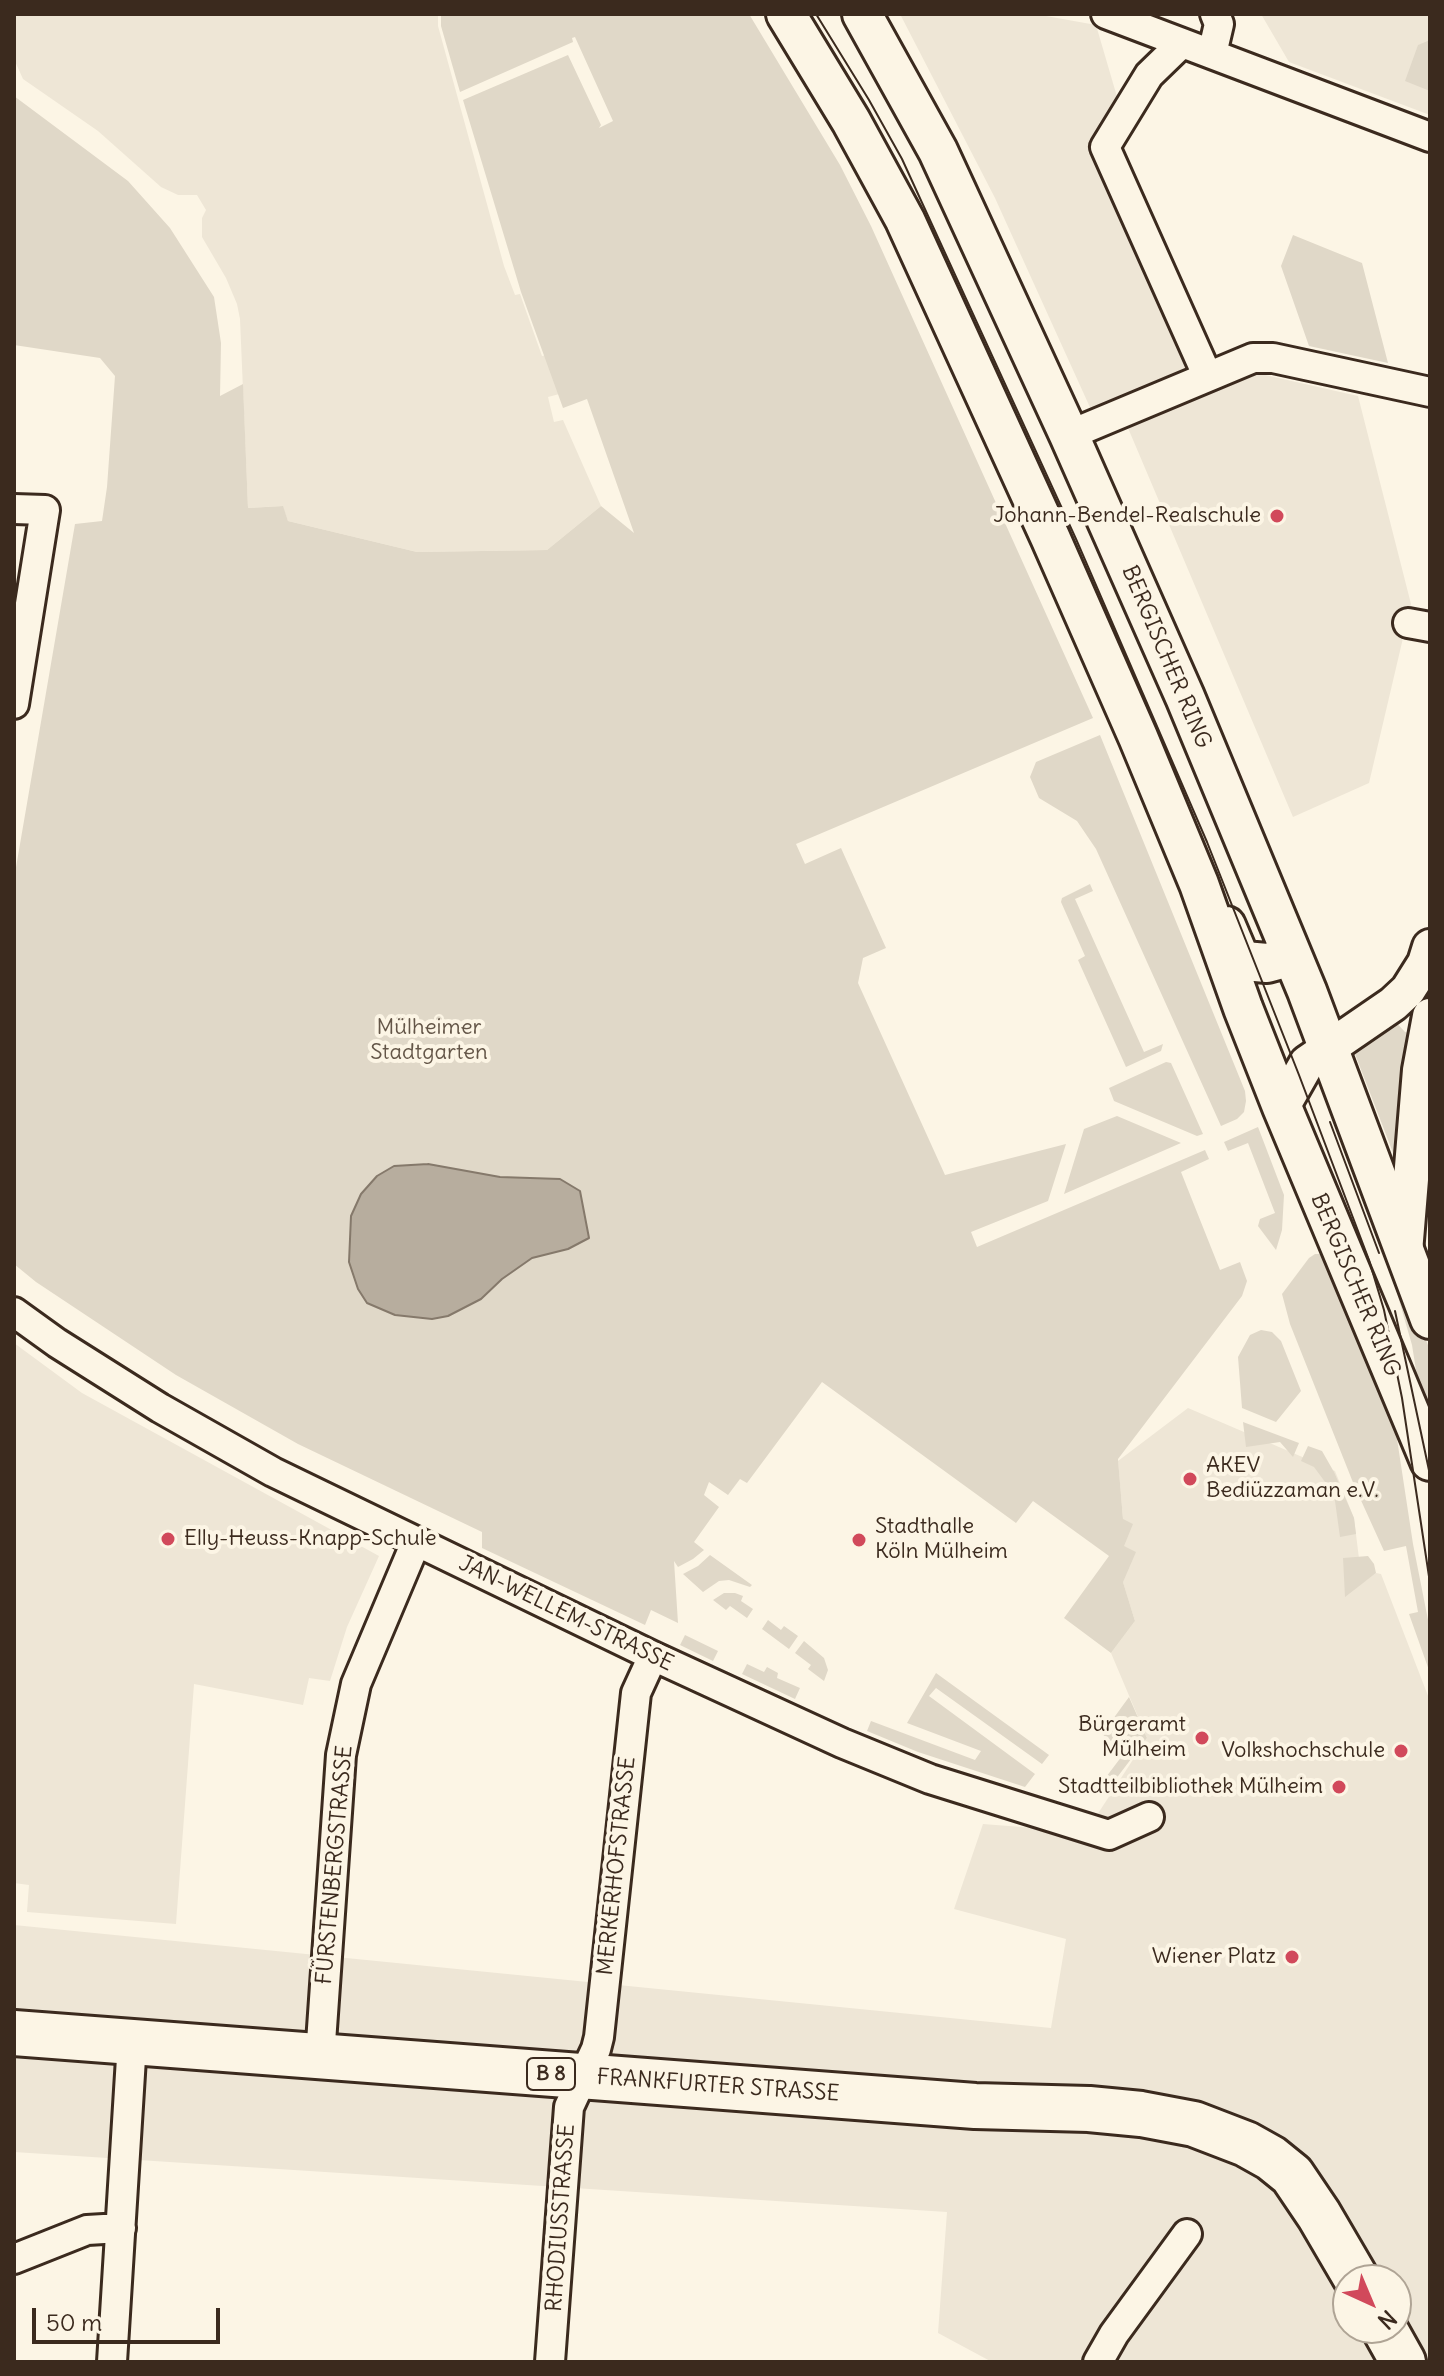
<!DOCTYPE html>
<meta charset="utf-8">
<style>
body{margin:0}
#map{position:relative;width:1444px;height:2376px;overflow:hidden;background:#fcf5e5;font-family:Delius,sans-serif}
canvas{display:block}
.frame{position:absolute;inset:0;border:16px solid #3b2a1e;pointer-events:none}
.north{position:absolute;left:1332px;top:2264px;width:80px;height:80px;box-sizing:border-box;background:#fcf5e5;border:2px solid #afa495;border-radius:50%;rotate:136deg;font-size:22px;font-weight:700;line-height:32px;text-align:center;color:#3b2a1e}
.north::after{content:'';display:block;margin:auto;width:28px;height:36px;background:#d1495b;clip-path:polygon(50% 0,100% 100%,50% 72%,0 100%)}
.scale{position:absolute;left:32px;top:2308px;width:188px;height:36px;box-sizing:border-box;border:4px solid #3b2a1e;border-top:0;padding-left:10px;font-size:24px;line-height:28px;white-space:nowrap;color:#3b2a1e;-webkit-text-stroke:6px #fcf5e5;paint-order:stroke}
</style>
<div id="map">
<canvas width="1444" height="2376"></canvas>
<div class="frame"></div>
<div class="north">N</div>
<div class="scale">50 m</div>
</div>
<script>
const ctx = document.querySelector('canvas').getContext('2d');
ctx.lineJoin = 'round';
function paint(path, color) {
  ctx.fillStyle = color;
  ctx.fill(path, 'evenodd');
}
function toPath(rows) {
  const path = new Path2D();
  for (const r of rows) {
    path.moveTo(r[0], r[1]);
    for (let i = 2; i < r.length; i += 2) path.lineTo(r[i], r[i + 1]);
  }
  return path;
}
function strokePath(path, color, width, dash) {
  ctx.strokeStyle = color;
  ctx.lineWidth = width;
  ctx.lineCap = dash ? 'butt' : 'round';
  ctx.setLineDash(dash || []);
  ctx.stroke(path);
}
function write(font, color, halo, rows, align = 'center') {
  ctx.font = font + ' Delius,sans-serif';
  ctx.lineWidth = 8;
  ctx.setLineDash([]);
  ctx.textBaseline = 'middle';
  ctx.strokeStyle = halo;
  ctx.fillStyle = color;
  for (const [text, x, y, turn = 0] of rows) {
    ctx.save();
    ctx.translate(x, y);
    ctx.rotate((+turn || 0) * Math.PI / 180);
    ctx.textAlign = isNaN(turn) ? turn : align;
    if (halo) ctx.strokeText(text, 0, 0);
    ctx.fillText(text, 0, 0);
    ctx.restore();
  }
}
paint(toPath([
 [14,14,438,14,438,26,504,266,515,295,520,294,542,356,555,353,567,392,548,397,554,422,563,420,601,506,547,550,417,552,288,521,282,506,248,508,240,319,237,304,226,278,202,237,202,218,206,210,197,195,178,195,161,187,98,131,23,79,14,59],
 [900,14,1035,14,1096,25,1120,107,1092,149,1195,368,1093,414,995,198],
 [1261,14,1430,14,1430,115,1289,62],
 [1252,372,1358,396,1411,604,1369,783,1293,817,1128,428],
 [14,1343,82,1393,379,1556,347,1627,330,1681,309,1678,303,1705,194,1684,176,1924,27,1912,29,1885,14,1883],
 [1188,1408,1335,1471,1354,1518,1362,1583,1376,1573,1381,1574,1430,1701,1430,2362,992,2362,938,2333,947,2212,14,2152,14,1925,1051,2028,1066,1939,954,1909,983,1824,1086,1832,1147,1738,1111,1653,1135,1621,1117,1563,1123,1519,1118,1461],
 [1348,2280,1396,2280,1396,2328,1348,2328]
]), '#eee6d6');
paint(toPath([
 [441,14,749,14,840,165,871,226,1093,718,796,844,805,864,841,848,886,948,863,958,858,983,945,1175,1066,1144,1048,1201,971,1232,977,1247,1205,1150,1209,1159,1181,1172,1220,1270,1240,1262,1247,1281,1242,1296,1118,1459,1123,1519,1133,1524,1124,1546,1136,1552,1123,1582,1135,1621,1111,1653,1064,1618,1109,1556,1033,1501,1016,1523,822,1382,747,1483,740,1479,728,1495,709,1482,704,1495,719,1507,694,1542,704,1550,693,1559,678,1567,674,1561,678,1623,651,1610,645,1625,482,1548,482,1532,298,1444,176,1375,36,1282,14,1264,14,879,75,524,102,521,107,487,115,376,100,358,14,345,14,96,128,181,170,228,214,297,221,343,220,396,243,384,248,508,283,506,288,521,417,552,547,550,601,506,634,533,587,399,563,408,521,292,463,100,568,55,601,125,599,128,613,121,575,37,572,38,573,42,460,92,441,26],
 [1430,40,1430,91,1405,81,1418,45],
 [1293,235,1362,263,1388,363,1309,346,1281,266],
 [1100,735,1245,1091,1246,1101,1244,1112,1237,1119,1221,1126,1096,849,1077,821,1039,798,1030,777,1036,762],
 [1090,884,1093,891,1075,899,1144,1052,1163,1044,1161,1051,1126,1067,1078,960,1085,956,1061,902,1062,898],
 [1393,1019,1405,1032,1415,1034,1397,1157,1395,1158,1355,1054],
 [1166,1062,1171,1063,1203,1134,1197,1136,1114,1101,1109,1088],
 [1316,1068,1430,1350,1430,1421,1422,1408,1412,1345,1397,1293],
 [1117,1116,1181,1143,1064,1194,1084,1129],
 [1258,1127,1284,1195,1282,1230,1276,1250,1258,1226,1260,1219,1275,1213,1248,1143,1228,1151,1224,1142],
 [1315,1254,1324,1254,1392,1406,1413,1544,1430,1630,1430,1673,1409,1614,1418,1612,1406,1546,1384,1551,1354,1485,1290,1324,1282,1294,1309,1258],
 [1261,1330,1272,1332,1281,1341,1301,1391,1276,1422,1242,1408,1238,1357,1250,1335],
 [1243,1422,1299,1443,1293,1457,1280,1442,1246,1447],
 [1308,1446,1322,1451,1334,1472,1354,1518,1356,1534,1340,1537,1334,1494,1314,1467,1301,1461],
 [710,1555,752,1585,750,1587,729,1580,719,1581,703,1592,683,1574,698,1566],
 [1368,1556,1374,1564,1376,1573,1345,1597,1343,1558],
 [724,1593,735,1593,743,1596,741,1601,753,1609,747,1618,730,1606,726,1610,713,1600],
 [768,1620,781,1630,784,1626,798,1636,789,1649,762,1629],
 [685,1635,718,1651,713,1661,680,1645],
 [804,1641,824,1658,828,1670,824,1681,808,1669,811,1665,795,1653],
 [747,1664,764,1672,767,1667,778,1673,777,1678,800,1688,795,1699,742,1674],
 [936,1673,1049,1755,1042,1764,936,1688,929,1696,1035,1774,1025,1787,918,1752,867,1731,871,1721,975,1760,981,1751,907,1723],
 [1129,1697,1147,1738,1109,1788,1097,1789,1125,1752,1102,1734]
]), '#e0d8c8');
const water = toPath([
 [428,1164,500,1177,560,1179,580,1191,589,1238,568,1249,532,1258,502,1279,481,1299,448,1316,432,1319,395,1315,367,1303,358,1289,349,1262,351,1216,361,1194,377,1176,394,1166,428,1164]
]);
paint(water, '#b7ad9e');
strokePath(water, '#85796b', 2);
const minor = toPath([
 [1106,14,1430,137],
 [1182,43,1149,75,1105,147,1207,375],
 [1212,54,1219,24,1215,14],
 [1069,435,1253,358,1273,358,1430,392],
 [14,509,45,510,14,704],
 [1408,623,1430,627],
 [14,1312,57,1343,160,1408,273,1472,653,1656,842,1743,930,1779,1109,1835,1149,1817],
 [320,2057,341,1755,356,1684,416,1542],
 [14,2259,87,2230,121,2228],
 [112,2362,132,2042],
 [550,2362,569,2107,596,2049,599,2037,636,1693,653,1656],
 [1098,2362,1114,2334,1187,2234]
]);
const tertiary = toPath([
 [1282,1107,1307,1063,1393,1004,1408,990,1425,963,1430,947],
 [1405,1252,1420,1070,1430,1016]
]);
const secondary = toPath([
 [786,14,851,121,905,220,1050,537,1138,737,1199,884,1243,1008,1282,1107,1430,1461],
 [862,14,938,151,1069,435,1185,697,1307,991,1430,1319],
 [1226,926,1237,952,1244,961,1267,963,1278,960,1289,949]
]);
const primary = toPath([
 [14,2033,975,2106,1089,2109,1141,2114,1194,2124,1246,2144,1271,2158,1292,2175,1319,2215,1357,2280],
 [1384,2328,1403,2362]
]);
strokePath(minor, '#3b2a1e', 34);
strokePath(tertiary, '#3b2a1e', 40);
strokePath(secondary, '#3b2a1e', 44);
strokePath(primary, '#3b2a1e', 50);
strokePath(minor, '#fcf5e5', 28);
strokePath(tertiary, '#fcf5e5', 34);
strokePath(secondary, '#fcf5e5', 38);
strokePath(primary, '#fcf5e5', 44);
strokePath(toPath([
 [816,14,869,100,902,159,1076,539,1207,842,1299,1075,1369,1260,1384,1310,1402,1398,1430,1583],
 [1330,1122,1379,1253],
 [1395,1311,1430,1475]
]), '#3b2a1e', 2);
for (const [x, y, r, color] of [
 [1277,516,8,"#d1495b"],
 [1190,1479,8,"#d1495b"],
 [168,1539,8,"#d1495b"],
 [859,1540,8,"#d1495b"],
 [1202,1738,8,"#d1495b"],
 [1401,1751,8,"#d1495b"],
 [1339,1787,8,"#d1495b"],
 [1292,1957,8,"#d1495b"]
]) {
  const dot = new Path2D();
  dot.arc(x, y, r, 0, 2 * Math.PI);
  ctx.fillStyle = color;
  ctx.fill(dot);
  strokePath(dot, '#fcf5e5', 3);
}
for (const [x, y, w] of [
 [551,2074,48]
]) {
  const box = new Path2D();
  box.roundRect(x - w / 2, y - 16, w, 32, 6);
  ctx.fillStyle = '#fcf5e5';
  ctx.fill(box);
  strokePath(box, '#3b2a1e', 2);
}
write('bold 20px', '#3b2a1e', null, [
 ["B 8",551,2074]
]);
write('22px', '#3b2a1e', '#fcf5e5', [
 ["Johann-Bendel-Realschule",1261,516],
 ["AKEV",1206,1466,"left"],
 ["Bediüzzaman e.V.",1206,1491,"left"],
 ["Stadthalle",875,1527,"left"],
 ["Köln Mülheim",875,1552,"left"],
 ["Elly-Heuss-Knapp-Schule",184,1539,"left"],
 ["Bürgeramt",1186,1725],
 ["Mülheim",1186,1750],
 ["Volkshochschule",1385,1751],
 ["Stadtteilbibliothek Mülheim",1323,1787],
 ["Wiener Platz",1276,1957]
], 'right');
write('22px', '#3b2a1e', '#fcf5e5', [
 ["BERGISCHER RING",1166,657,67],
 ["BERGISCHER RING",1355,1285,67],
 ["JAN-WELLEM-STRASSE",566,1614,26],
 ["FÜRSTENBERGSTRASSE",335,1865,-85],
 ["MERKERHOFSTRASSE",617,1866,-84],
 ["FRANKFURTER STRASSE",718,2086,4],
 ["RHODIUSSTRASSE",561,2218,-86]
]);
write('22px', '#645648', '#fcf5e5', [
 ["Mülheimer",429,1028],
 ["Stadtgarten",429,1053]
]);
</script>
